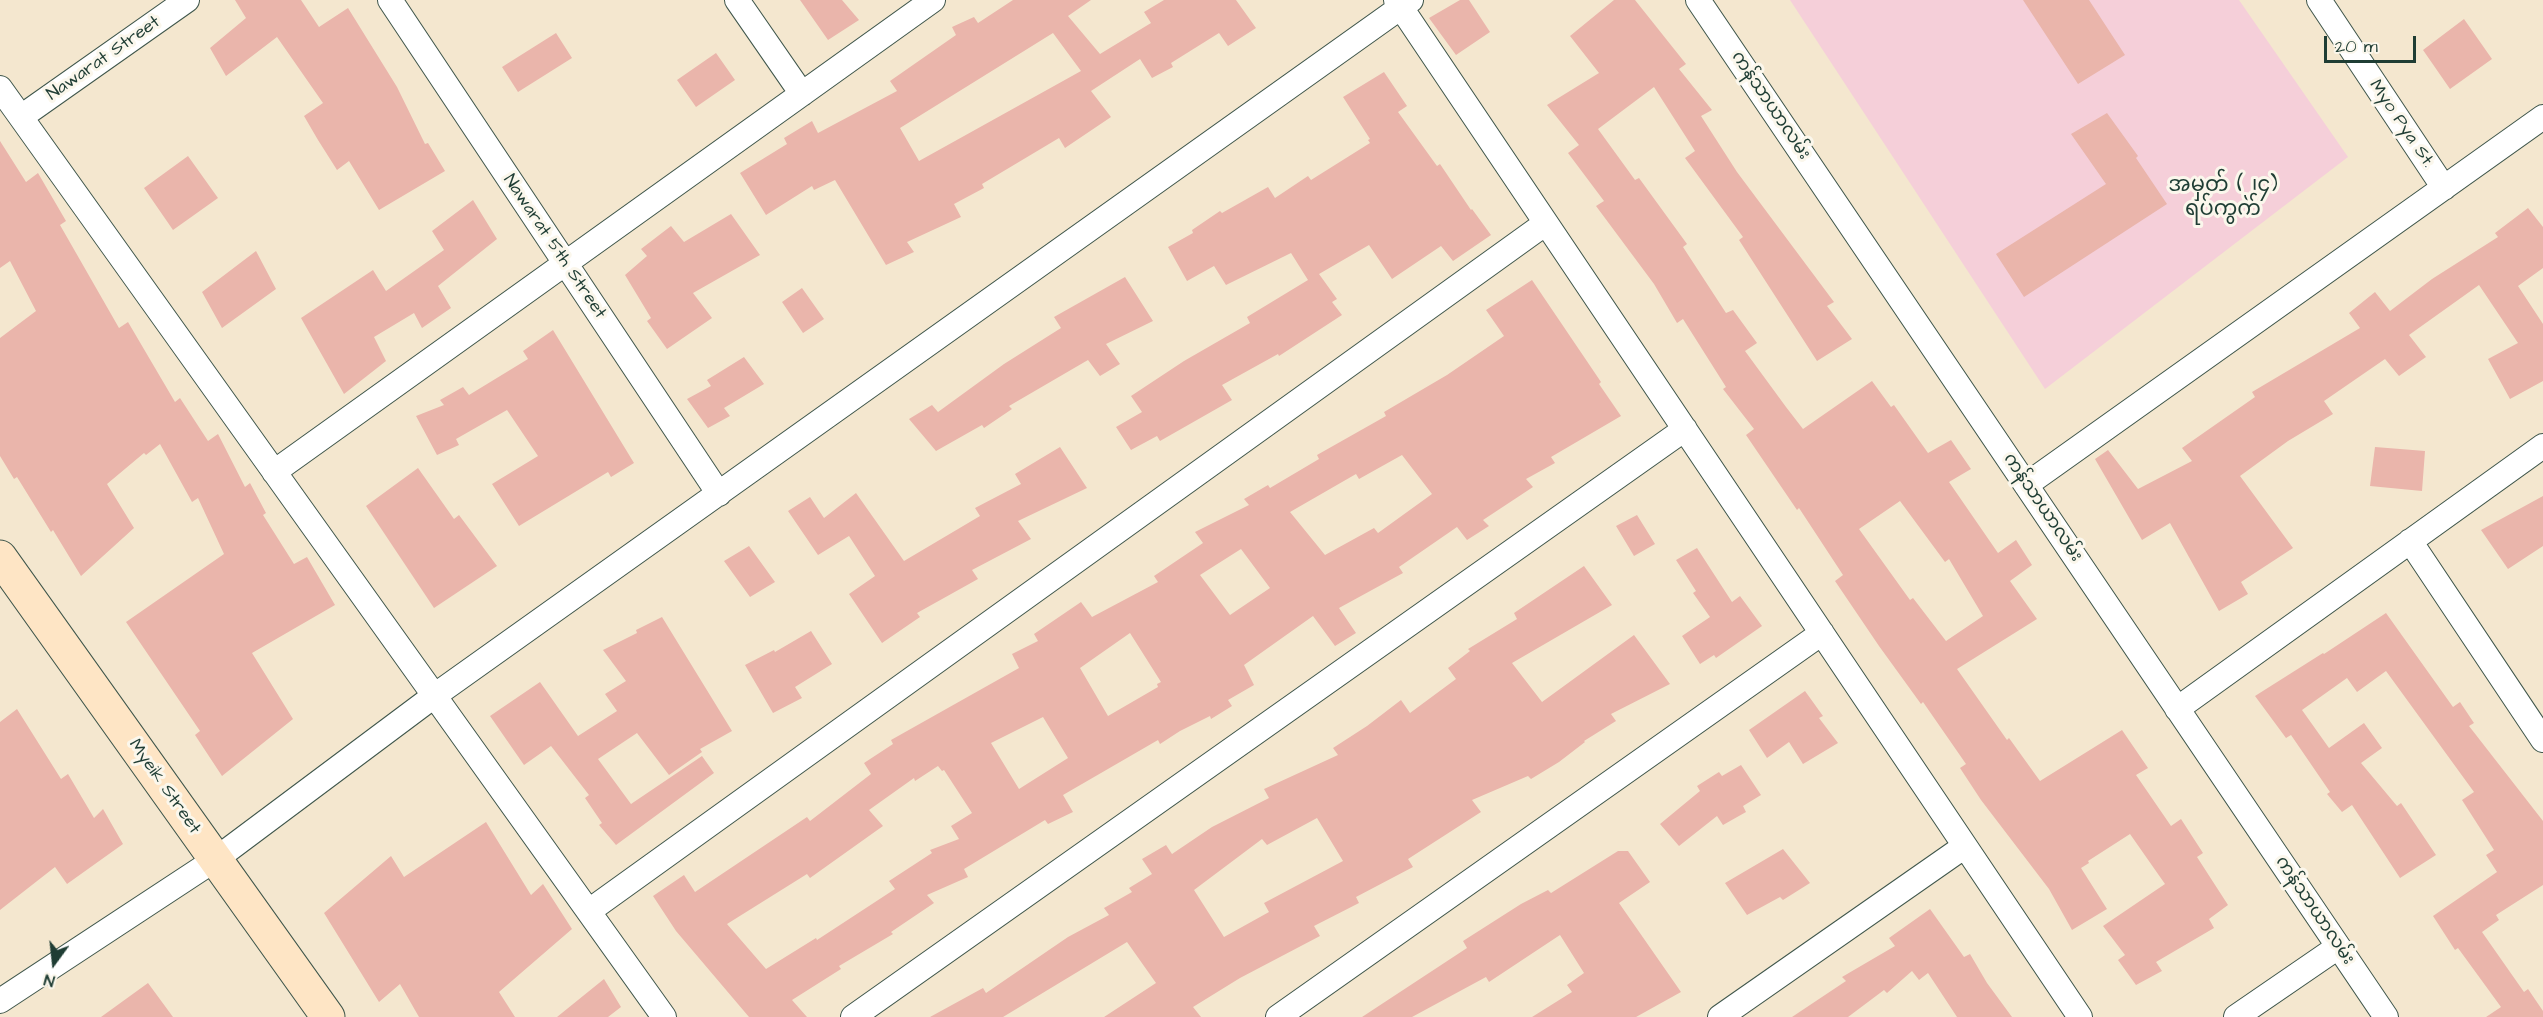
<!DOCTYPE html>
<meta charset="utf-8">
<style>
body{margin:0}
#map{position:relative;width:2543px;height:1017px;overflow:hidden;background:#f4e7cf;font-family:"Architects Daughter",sans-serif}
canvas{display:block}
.north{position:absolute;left:24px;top:933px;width:60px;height:60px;-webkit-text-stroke:4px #fbf7ec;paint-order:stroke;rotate:195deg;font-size:16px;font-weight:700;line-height:24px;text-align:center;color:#1f3d34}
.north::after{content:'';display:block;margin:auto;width:21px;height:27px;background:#1f3d34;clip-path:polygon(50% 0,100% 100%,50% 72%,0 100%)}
.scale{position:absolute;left:2324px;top:36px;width:92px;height:27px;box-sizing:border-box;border:3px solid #1f3d34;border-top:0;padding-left:8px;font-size:18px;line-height:21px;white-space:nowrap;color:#1f3d34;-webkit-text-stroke:4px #fbf7ec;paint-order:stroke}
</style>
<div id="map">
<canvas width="2543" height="1017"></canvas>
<div class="north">N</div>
<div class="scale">20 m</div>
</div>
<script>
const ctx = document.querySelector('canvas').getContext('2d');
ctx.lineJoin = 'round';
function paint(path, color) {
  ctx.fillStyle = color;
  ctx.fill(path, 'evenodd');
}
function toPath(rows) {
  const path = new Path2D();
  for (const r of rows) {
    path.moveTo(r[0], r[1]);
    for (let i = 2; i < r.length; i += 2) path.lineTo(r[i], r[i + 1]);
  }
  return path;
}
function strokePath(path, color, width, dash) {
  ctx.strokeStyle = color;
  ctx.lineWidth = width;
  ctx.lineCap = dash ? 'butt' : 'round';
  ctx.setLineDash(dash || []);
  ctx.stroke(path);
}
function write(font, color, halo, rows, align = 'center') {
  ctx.font = font + ' "Architects Daughter","Noto Sans Myanmar",sans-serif';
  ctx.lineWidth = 6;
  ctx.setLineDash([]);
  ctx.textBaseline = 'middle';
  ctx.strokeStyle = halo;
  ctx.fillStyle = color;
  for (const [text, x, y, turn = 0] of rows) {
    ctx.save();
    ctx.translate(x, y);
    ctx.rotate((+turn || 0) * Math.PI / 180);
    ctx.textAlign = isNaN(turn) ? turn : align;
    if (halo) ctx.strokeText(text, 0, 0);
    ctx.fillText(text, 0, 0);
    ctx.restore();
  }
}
paint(toPath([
 [1790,0,2239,0,2348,157,2045,389]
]), '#f5cfd9');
paint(toPath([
 [235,0,301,0,319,27,348,8,397,87,425,144,428,143,445,171,379,210,349,161,337,170,318,140,304,116,323,103,277,37,226,76,210,48,246,18],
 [800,0,842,0,859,20,828,40],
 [1013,0,1091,0,1068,16,1100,54,1151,23,1144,12,1164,0,1236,0,1256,28,1228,46,1219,33,1171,63,1173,67,1152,78,1140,59,1094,89,1091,91,1111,117,1065,148,1059,138,982,184,984,188,954,204,961,217,907,242,914,252,886,265,835,180,814,190,812,186,766,215,740,173,787,144,784,138,812,121,818,133,897,91,890,81,956,35,952,27,974,17,978,23],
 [1053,33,1081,71,919,161,900,128],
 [1460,0,1469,0,1490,32,1456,55,1429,18],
 [1614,0,1635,0,1686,64,1679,69,1712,110,1701,116,1737,172,1834,302,1827,306,1852,339,1817,361,1739,240,1743,237,1685,158,1695,151,1654,87,1598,129,1635,180,1639,178,1687,244,1683,247,1726,313,1733,310,1757,343,1745,351,1786,407,1803,429,1872,381,1891,407,1894,405,1928,453,1951,440,1971,469,1949,482,1998,553,2016,540,2032,565,2010,581,2037,619,1957,669,2007,740,2009,738,2040,781,2122,730,2148,768,2136,775,2171,826,2181,819,2203,853,2197,857,2228,905,2209,919,2214,928,2156,962,2162,971,2136,985,2118,960,2125,955,2103,926,2165,884,2130,834,2088,861,2089,863,2081,868,2107,909,2072,930,2049,889,1981,800,1960,768,1966,764,1923,702,1921,704,1879,646,1835,581,1843,575,1799,508,1797,510,1746,435,1754,429,1723,389,1726,387,1683,319,1677,323,1654,284,1596,206,1604,201,1568,153,1579,145,1547,105,1599,73,1570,36],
 [1900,501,1945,562,1949,559,1983,616,1946,641,1913,598,1910,600,1859,529],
 [2023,0,2089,0,2125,55,2078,84],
 [2464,19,2492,59,2450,89,2423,50],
 [556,33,572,58,518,92,502,67],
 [716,53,735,80,696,107,677,80],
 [1384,72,1407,106,1398,112,1437,166,1440,164,1471,210,1472,209,1491,235,1453,261,1441,246,1392,279,1369,245,1319,274,1337,299,1332,302,1342,315,1279,356,1278,354,1222,385,1232,400,1160,441,1157,436,1131,450,1116,427,1142,412,1131,396,1184,361,1250,323,1247,317,1308,280,1291,253,1226,285,1214,266,1187,281,1168,247,1193,233,1192,230,1220,211,1222,213,1268,187,1275,198,1308,176,1311,180,1370,143,1368,140,1370,139,1343,97],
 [2107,113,2138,156,2136,158,2167,204,2024,297,1996,254,2106,184,2071,134],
 [0,141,26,182,38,173,66,221,60,225,119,328,128,322,175,402,180,398,208,441,218,434,245,487,250,483,266,513,263,515,294,564,307,557,335,605,252,653,293,719,222,776,195,735,200,731,126,622,224,554,198,498,192,502,160,444,146,455,144,453,107,484,134,528,81,576,53,530,51,532,17,477,14,479,0,456,0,338,36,311,10,261,0,268],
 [188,156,218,198,173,230,144,188],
 [473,200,497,239,438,286,451,308,422,328,414,313,374,337,386,361,344,394,301,318,373,270,386,291,444,250,432,231],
 [2528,208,2543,227,2543,268,2518,286,2543,324,2543,381,2510,399,2488,359,2518,343,2479,285,2409,335,2426,357,2399,376,2385,359,2324,401,2333,414,2288,441,2240,476,2293,548,2241,582,2248,594,2219,611,2170,523,2142,540,2095,459,2108,450,2138,489,2192,461,2182,448,2255,397,2252,392,2360,328,2349,313,2375,292,2390,311,2432,279,2498,237,2495,233],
 [731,214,760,255,693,293,712,318,667,349,647,321,651,318,625,275,647,256,641,249,671,226,684,242],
 [256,251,276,289,222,328,202,292],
 [1125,277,1153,321,1106,344,1120,364,1100,376,1088,360,1009,406,1012,409,984,428,982,425,936,451,909,419,932,405,938,412,1004,364,1061,328,1054,317],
 [1532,280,1601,382,1599,384,1621,416,1551,457,1555,463,1526,479,1533,487,1483,520,1489,526,1467,540,1457,527,1399,567,1403,573,1339,608,1356,633,1335,646,1313,616,1244,665,1254,685,1228,700,1232,706,1211,719,1210,716,1180,731,1160,744,1158,740,1063,795,1073,812,1048,824,1045,820,964,869,968,877,927,895,934,903,891,932,893,934,839,966,841,969,792,1000,807,1017,749,1017,676,931,653,896,684,875,695,892,807,817,810,821,871,774,864,763,893,744,891,740,1019,668,1012,654,1038,641,1034,634,1081,602,1092,617,1158,582,1154,576,1203,543,1195,532,1249,505,1244,499,1268,485,1270,488,1319,459,1317,455,1386,416,1384,412,1447,375,1504,336,1486,310],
 [1402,455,1432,494,1378,533,1374,528,1325,555,1290,512,1356,474,1359,479],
 [1241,549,1270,588,1230,615,1200,575],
 [1130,633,1161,682,1157,684,1158,687,1108,716,1080,668],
 [1043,717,1068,758,1019,789,991,743],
 [938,766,942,771,944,770,972,813,951,826,959,839,930,850,932,853,889,881,895,889,817,940,816,938,766,969,727,924,807,874,810,878,883,826,869,810,914,778,915,781],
 [802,288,824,319,803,333,782,302],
 [553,330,634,463,611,477,608,472,519,526,492,484,538,456,507,410,456,439,459,445,437,455,416,416,444,405,440,400,463,387,469,395,528,359,523,351],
 [744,357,764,384,724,408,730,416,708,428,687,399,711,386,707,380],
 [1060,447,1087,488,1018,521,1031,539,972,570,978,579,917,613,920,617,882,643,849,594,875,576,849,536,818,555,788,511,810,497,824,518,856,493,904,561,980,516,975,508,1021,484,1015,474],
 [2375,447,2425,451,2422,491,2370,486],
 [418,468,454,519,459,515,497,566,434,608,366,506],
 [2543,496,2543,546,2508,569,2481,530],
 [1637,515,1655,544,1634,556,1616,526],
 [749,546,775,582,750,597,724,561],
 [1697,548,1732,602,1740,596,1762,626,1716,658,1714,655,1700,664,1682,636,1710,617,1693,593,1696,591,1676,560],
 [1584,566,1612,605,1512,663,1542,702,1634,635,1670,684,1611,714,1616,721,1584,741,1585,742,1559,762,1531,779,1528,776,1472,800,1481,812,1408,859,1413,867,1356,897,1359,903,1314,926,1320,936,1240,978,1193,1007,1201,1017,1104,1017,1156,983,1127,942,1003,1017,930,1017,983,988,986,993,1068,937,1109,915,1104,908,1132,892,1129,888,1152,874,1142,859,1166,845,1172,854,1212,827,1269,798,1264,789,1338,755,1333,748,1367,726,1401,700,1410,713,1456,679,1448,668,1470,651,1468,649,1517,619,1514,613],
 [1317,818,1343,861,1264,903,1269,912,1224,937,1194,890,1262,839,1267,845],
 [2386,613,2453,707,2460,702,2474,723,2469,726,2543,821,2543,885,2496,915,2499,920,2482,932,2524,992,2528,989,2543,1011,2543,1017,2486,1017,2501,1007,2458,948,2455,950,2433,916,2497,872,2486,855,2494,850,2462,800,2474,792,2386,671,2357,692,2347,678,2302,710,2329,748,2364,723,2382,748,2361,763,2397,806,2401,803,2436,855,2400,878,2352,805,2342,812,2327,794,2330,792,2291,735,2286,738,2255,696,2323,653,2324,654],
 [662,617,732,731,700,749,702,752,669,775,637,733,598,759,631,804,702,756,714,773,616,845,599,825,602,823,585,798,589,795,551,746,524,765,490,716,540,682,578,736,617,711,605,694,626,681,603,650,637,633,636,630],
 [811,631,832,664,795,687,802,698,773,713,745,665,774,650,775,652],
 [1805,691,1823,716,1819,718,1838,743,1803,764,1789,742,1767,758,1749,730],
 [17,709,61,779,68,774,94,818,103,809,123,844,67,884,55,867,0,910,0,722],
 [1741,765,1761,795,1743,806,1746,812,1723,825,1717,816,1679,846,1660,824,1700,791,1697,786,1719,772,1722,776],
 [486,822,531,895,543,884,572,929,499,992,515,1017,419,1017,400,984,379,1002,324,913,391,856,404,877],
 [1783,849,1810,883,1783,900,1780,897,1747,915,1725,883],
 [1618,851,1628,851,1650,882,1619,903,1681,992,1636,1017,1532,1017,1572,992,1567,985,1584,973,1560,935,1489,982,1486,977,1412,1017,1362,1017,1467,948,1463,941,1521,904,1548,890,1551,893],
 [1930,909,1964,957,1970,954,1987,983,2012,1017,1957,1017,1928,973,1919,980,1912,971,1887,993,1884,990,1848,1017,1792,1017,1846,981,1842,977,1895,946,1889,938],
 [604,979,621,1007,608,1017,557,1017],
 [148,983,173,1017,101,1017]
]), '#eab5ab');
const street = toPath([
 [390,0,719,494],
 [737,0,802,94],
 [1396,0,2080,1017],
 [1698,0,2386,1017],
 [2319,0,2444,188],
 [0,88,664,1017],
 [21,117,187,0],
 [274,472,933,0],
 [2026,485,2543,117],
 [2410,541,2543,740],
 [2177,709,2543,446],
 [589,911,1546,223],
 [0,1001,216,859,434,696,1411,0],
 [853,1017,1685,429],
 [1278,1017,1822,633],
 [1720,1017,1965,846],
 [2236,1017,2338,947]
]);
const secondary = toPath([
 [0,557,328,1017]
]);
strokePath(street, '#3f564b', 26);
strokePath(secondary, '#3f564b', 35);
strokePath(street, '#fff', 24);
strokePath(secondary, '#fee5c5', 33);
write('18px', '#1f3d34', '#fbf7ec', [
 ["Nawarat Street",104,59,-35],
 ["ကန်သာယာလမ်း",1770,106,56],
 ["Myo Pya St.",2401,124,56],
 ["Nawarat 5th Street",554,247,56],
 ["ကန်သာယာလမ်း",2042,508,56],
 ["Myeik Street",164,787,55],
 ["ကန်သာယာလမ်း",2314,911,56]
]);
write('21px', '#1f3d34', '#fbf7ec', [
 ["အမှတ် (၂၄)",2223,187],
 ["ရပ်ကွက်",2223,211]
]);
</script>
